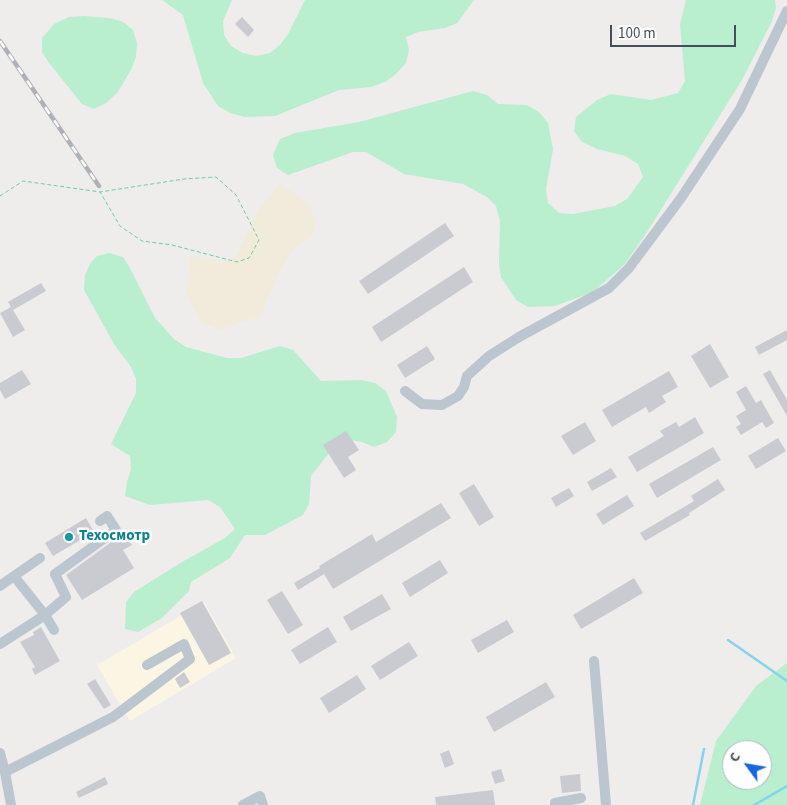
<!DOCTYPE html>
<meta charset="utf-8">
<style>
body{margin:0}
#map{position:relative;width:787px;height:805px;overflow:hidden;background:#efecec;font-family:"Source Sans 3",sans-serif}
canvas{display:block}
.north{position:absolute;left:722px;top:740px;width:50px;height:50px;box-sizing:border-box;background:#fff;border:1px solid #b4b9bd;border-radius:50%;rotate:302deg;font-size:14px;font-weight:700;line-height:20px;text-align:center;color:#444f59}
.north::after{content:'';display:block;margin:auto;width:18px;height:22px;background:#1867dd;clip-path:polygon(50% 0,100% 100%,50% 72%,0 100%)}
.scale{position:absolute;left:610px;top:25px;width:126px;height:22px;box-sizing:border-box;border:2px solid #444f59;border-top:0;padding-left:6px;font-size:15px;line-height:18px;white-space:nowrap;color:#444f59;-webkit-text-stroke:4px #fff;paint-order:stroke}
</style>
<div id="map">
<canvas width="787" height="805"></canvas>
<div class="north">С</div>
<div class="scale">100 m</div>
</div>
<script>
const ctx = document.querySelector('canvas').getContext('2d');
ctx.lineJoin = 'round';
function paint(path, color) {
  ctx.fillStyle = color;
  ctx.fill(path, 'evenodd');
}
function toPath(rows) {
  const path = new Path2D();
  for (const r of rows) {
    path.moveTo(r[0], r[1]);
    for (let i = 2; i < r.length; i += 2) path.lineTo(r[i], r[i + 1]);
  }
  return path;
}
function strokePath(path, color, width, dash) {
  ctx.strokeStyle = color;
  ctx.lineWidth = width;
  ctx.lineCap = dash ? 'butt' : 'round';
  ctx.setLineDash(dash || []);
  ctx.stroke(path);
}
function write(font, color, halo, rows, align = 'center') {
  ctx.font = font + ' "Source Sans 3",sans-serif';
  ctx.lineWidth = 5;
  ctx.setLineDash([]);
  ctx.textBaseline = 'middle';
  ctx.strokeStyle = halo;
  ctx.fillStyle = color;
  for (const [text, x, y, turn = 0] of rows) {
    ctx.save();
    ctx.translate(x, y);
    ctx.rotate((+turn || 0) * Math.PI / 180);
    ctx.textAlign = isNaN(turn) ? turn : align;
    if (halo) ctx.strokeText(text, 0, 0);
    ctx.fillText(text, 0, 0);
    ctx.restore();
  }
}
paint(toPath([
 [204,602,236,658,130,721,97,665]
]), '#fbf5e3');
paint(toPath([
 [162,0,232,0,223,21,224,35,231,46,243,53,256,56,270,53,280,45,288,34,305,0,474,0,457,23,445,28,418,32,406,37,409,50,406,63,396,74,385,82,371,87,339,90,275,116,245,117,230,113,218,106,203,83,183,15],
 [686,0,775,0,776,8,772,21,742,80,647,232,625,264,593,292,555,306,528,307,516,300,501,277,499,264,500,221,496,206,487,197,463,184,404,174,366,152,353,152,288,175,277,168,273,155,280,139,295,133,359,122,473,91,487,95,498,104,527,105,539,112,548,123,553,149,546,189,548,203,559,213,573,214,615,206,627,199,643,177,638,164,625,156,597,149,582,142,574,131,576,117,597,100,611,94,651,100,678,93,685,81,680,24],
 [83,16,110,18,123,22,133,30,137,43,136,57,131,70,117,93,106,103,94,109,82,104,49,63,42,52,42,38,54,24,69,17],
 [109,253,123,257,130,268,155,318,174,339,186,347,227,358,241,358,280,346,293,350,321,381,361,380,375,383,386,391,397,417,396,432,387,442,374,447,362,442,349,440,336,444,311,476,309,504,303,515,265,535,245,535,230,558,191,582,189,591,162,618,138,632,125,629,126,602,134,592,182,562,225,538,235,529,220,507,208,500,150,505,125,496,127,482,131,469,130,456,111,444,136,393,136,379,131,367,114,344,84,290,85,275,91,262,97,256],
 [787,663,787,805,700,805,716,741,756,686],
 [732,750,762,750,762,780,732,780]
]), '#b9eecf');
paint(toPath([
 [280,183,306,202,317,221,312,237,293,249,279,273,259,318,247,320,221,330,201,322,187,295,190,256,229,261,236,256,259,209]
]), '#f1ebdb');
strokePath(toPath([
 [728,640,787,681],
 [693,805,704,749],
 [754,805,787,786]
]), '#85d3ec', 2.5);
paint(toPath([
 [242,17,254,30,248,37,235,24],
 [445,223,454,236,368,294,359,281],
 [464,267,473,282,381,342,372,327],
 [41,283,46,291,13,310,25,330,13,337,0,313,11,307,8,302],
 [787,330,787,340,759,355,755,347],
 [710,344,729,377,710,388,691,356],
 [427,346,435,359,405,378,397,365],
 [22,370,31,384,5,399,0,390,0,383],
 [770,370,787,400,787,416,763,374],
 [669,371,678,387,662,396,666,402,649,413,646,407,612,427,602,410],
 [746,386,756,403,761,400,774,423,766,428,762,422,741,435,736,427,741,424,736,416,746,410,736,392],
 [695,417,704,433,637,472,628,457,664,436,660,431,676,422,679,427],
 [585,422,596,441,573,455,561,436],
 [346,431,359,450,348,457,356,470,344,478,323,445],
 [778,438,786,451,756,469,748,456],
 [713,447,721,460,657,498,649,484],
 [611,468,617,477,592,491,587,482],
 [718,479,725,490,689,513,690,515,645,541,640,533,694,501,691,496],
 [474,484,494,517,479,526,459,493],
 [569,488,574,496,556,507,551,498],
 [627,495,634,506,603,525,596,514],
 [441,503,451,518,333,589,324,574,298,590,294,583,320,568,319,566,372,534,376,542],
 [86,518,94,532,53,556,45,543],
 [125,534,132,545,123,550,134,568,82,600,66,575,110,543],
 [440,560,448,573,410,597,402,583],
 [634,578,643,593,581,629,573,615],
 [282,591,303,625,288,634,267,600],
 [382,594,391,609,351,631,343,617],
 [202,601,231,653,209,665,180,613],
 [507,620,514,632,478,653,471,640],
 [41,627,60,661,35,675,32,669,35,667,20,642,34,635,33,632],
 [328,627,337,642,300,664,291,650],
 [409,642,418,656,380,680,371,666],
 [184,672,190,682,180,688,175,679],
 [357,675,366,689,329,713,320,698],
 [95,679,111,705,104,709,87,684],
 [546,682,555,697,494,732,486,717],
 [449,750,454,764,445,768,440,754],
 [501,769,505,781,495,784,491,772],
 [580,774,581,791,562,793,560,776],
 [105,777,108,784,79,798,76,792],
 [493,790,495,805,436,805,435,797]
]), '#c9cbd1');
strokePath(toPath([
 [0,196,23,181,100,192,184,179,216,177,236,195,259,240,249,258,237,262,172,245,142,241,120,226,100,192]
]), '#71cca2', 1, [4, 2.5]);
strokePath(toPath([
 [405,391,422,404,442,405,458,396,464,387,467,376,489,356,519,337,609,288,629,268,681,198,740,109,787,11],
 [40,558,14,576,45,615,66,597,55,574,116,530,107,516,100,521],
 [0,586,14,576],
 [0,644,45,615,54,630],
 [594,661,606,805],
 [0,753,5,772,11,805],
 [5,772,113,717,190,659,184,644,147,665],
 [243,805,260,796,263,805],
 [555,805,555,803,581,798]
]), '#bcc6cf', 10);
const rail = toPath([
 [0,41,99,186]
]);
strokePath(rail, '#aeb1b7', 4.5);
strokePath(rail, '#fff', 2.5, [8]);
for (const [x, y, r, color] of [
 [69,537,5,"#0f9aa8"]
]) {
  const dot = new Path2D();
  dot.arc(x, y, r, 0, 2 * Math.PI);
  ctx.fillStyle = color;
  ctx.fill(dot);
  strokePath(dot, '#fff', 2);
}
write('bold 15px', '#0d838f', '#fff', [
 ["Техосмотр",79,537]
], 'left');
</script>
